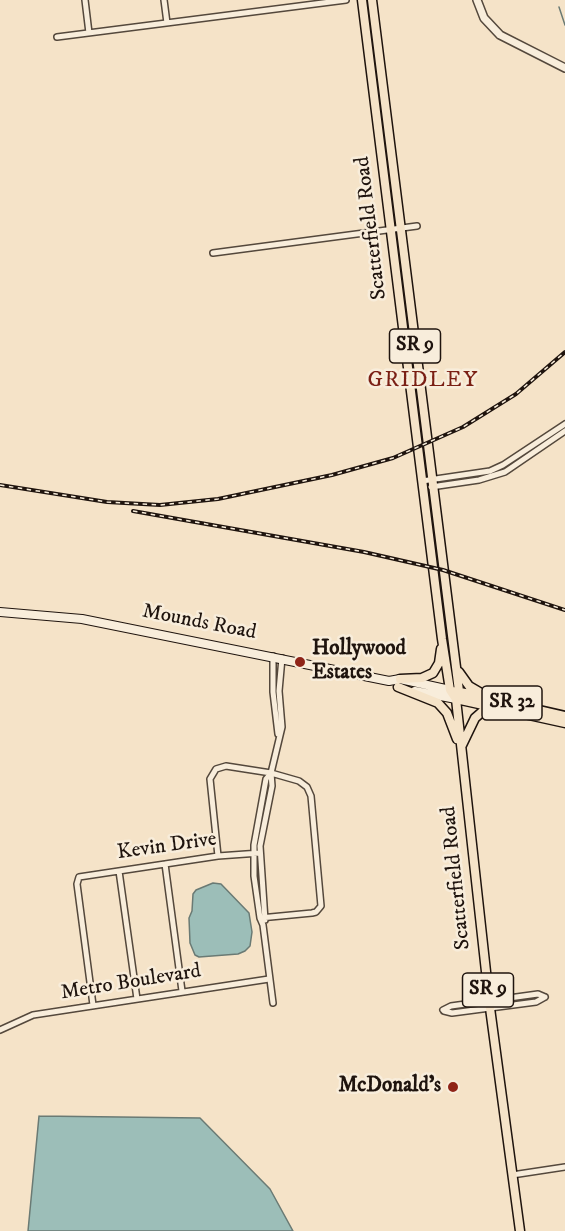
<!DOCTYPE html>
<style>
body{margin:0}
canvas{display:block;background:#f5e3c8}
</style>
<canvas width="565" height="1231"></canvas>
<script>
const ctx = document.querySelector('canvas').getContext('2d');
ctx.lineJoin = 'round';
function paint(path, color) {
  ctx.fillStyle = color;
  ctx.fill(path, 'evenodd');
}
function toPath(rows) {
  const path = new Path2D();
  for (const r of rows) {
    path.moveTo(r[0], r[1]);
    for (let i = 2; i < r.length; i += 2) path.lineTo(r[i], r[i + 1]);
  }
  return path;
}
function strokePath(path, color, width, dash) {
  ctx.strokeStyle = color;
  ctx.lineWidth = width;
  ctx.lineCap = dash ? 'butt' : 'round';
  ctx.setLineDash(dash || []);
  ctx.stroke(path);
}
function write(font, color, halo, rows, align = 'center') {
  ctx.font = font + ' "IM FELL DW Pica",serif';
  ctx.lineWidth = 5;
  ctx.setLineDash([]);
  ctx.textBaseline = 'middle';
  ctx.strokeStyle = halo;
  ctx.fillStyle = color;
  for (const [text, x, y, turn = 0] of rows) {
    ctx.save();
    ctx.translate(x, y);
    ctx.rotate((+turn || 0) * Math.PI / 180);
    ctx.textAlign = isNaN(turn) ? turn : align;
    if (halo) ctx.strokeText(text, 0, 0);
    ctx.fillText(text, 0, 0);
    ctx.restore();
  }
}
const water = toPath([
 [213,883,221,884,249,913,252,932,250,946,245,951,238,954,199,957,195,955,190,943,189,918,192,911,193,894,196,890,213,883],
 [39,1116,200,1118,270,1189,293,1231,28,1231,39,1116]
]);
paint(water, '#9cbeb8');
strokePath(water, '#6a7a74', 1.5);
strokePath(toPath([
 [559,7,565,25]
]), '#6a7a74', 1.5);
const minor = toPath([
 [85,0,89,33],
 [164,0,167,23],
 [57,37,346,0],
 [213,253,417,226],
 [422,481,490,471,503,465,565,424],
 [431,487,479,480,505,472,565,431],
 [273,656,273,692,278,734],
 [218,856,210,779,216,769,226,766,271,773,299,781,307,787,311,796,321,906,316,912,312,913,260,918],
 [165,864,182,991],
 [119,871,137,999],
 [265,920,260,846,272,786,271,773],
 [273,1003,263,925,260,918,254,876,254,845,266,779,271,773,282,727,279,691,282,658],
 [93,1005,77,884,79,877,218,856,260,853],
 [443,1010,451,1006,538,994,545,997],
 [444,1011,452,1013,490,1008,536,1002,545,997],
 [0,1030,33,1015,269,979],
 [512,1175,565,1167]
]);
const tertiary = toPath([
 [477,0,484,18,500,35,565,68]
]);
const secondary = toPath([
 [0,612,82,619,389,681,400,679,450,690],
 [415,691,456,699]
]);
const primary = toPath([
 [362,0,442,639,450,690,456,699,490,1008,520,1231],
 [372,0,459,691,456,699],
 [459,672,469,686,481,693],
 [400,679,422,678,433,673,439,663,441,649],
 [398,687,438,703,447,713,457,739],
 [456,691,565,716],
 [456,699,565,723],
 [462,745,475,718,483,711,493,710]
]);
strokePath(minor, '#54483c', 8);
strokePath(tertiary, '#54483c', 10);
strokePath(secondary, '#1f140e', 10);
strokePath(primary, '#1f140e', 11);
strokePath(minor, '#f8eddb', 5);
strokePath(tertiary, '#f8eddb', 7);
strokePath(secondary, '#f8eddb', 8);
strokePath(primary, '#f5e3c8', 8);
const rail = toPath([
 [0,485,107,502,160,505,218,499,332,475,393,458,463,427,516,394,565,352],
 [133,511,364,552,443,570,565,610]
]);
strokePath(rail, '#1f140e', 4);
strokePath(rail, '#f8eddb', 1.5, [4.5]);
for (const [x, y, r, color] of [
 [300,662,6,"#8f2418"],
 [453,1087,6,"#8f2418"]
]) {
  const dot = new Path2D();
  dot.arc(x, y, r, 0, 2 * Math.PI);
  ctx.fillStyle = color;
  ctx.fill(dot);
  strokePath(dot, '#f8eddb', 2);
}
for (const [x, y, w] of [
 [415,346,51],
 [512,703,60],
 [488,990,51]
]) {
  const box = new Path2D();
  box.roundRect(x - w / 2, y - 17, w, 34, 4.5);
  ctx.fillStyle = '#f8eddb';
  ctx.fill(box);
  strokePath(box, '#1f140e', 1.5);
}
write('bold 20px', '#1f140e', null, [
 ["SR 9",415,346],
 ["SR 32",512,703],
 ["SR 9",488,990]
]);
write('21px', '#1f140e', '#f8eddb', [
 ["Scatterfield Road",372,228,-97],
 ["Mounds Road",199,623,11],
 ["Kevin Drive",167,847,-8],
 ["Scatterfield Road",457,878,-96],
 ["Metro Boulevard",131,983,-9]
]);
write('bold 21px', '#1f140e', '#f8eddb', [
 ["Hollywood",312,650],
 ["Estates",312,674],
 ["McDonald's",441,1087,"right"]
], 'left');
ctx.letterSpacing = '1.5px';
write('22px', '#7a1f14', '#f8eddb', [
 ["GRIDLEY",423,381]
]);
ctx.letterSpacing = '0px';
</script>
